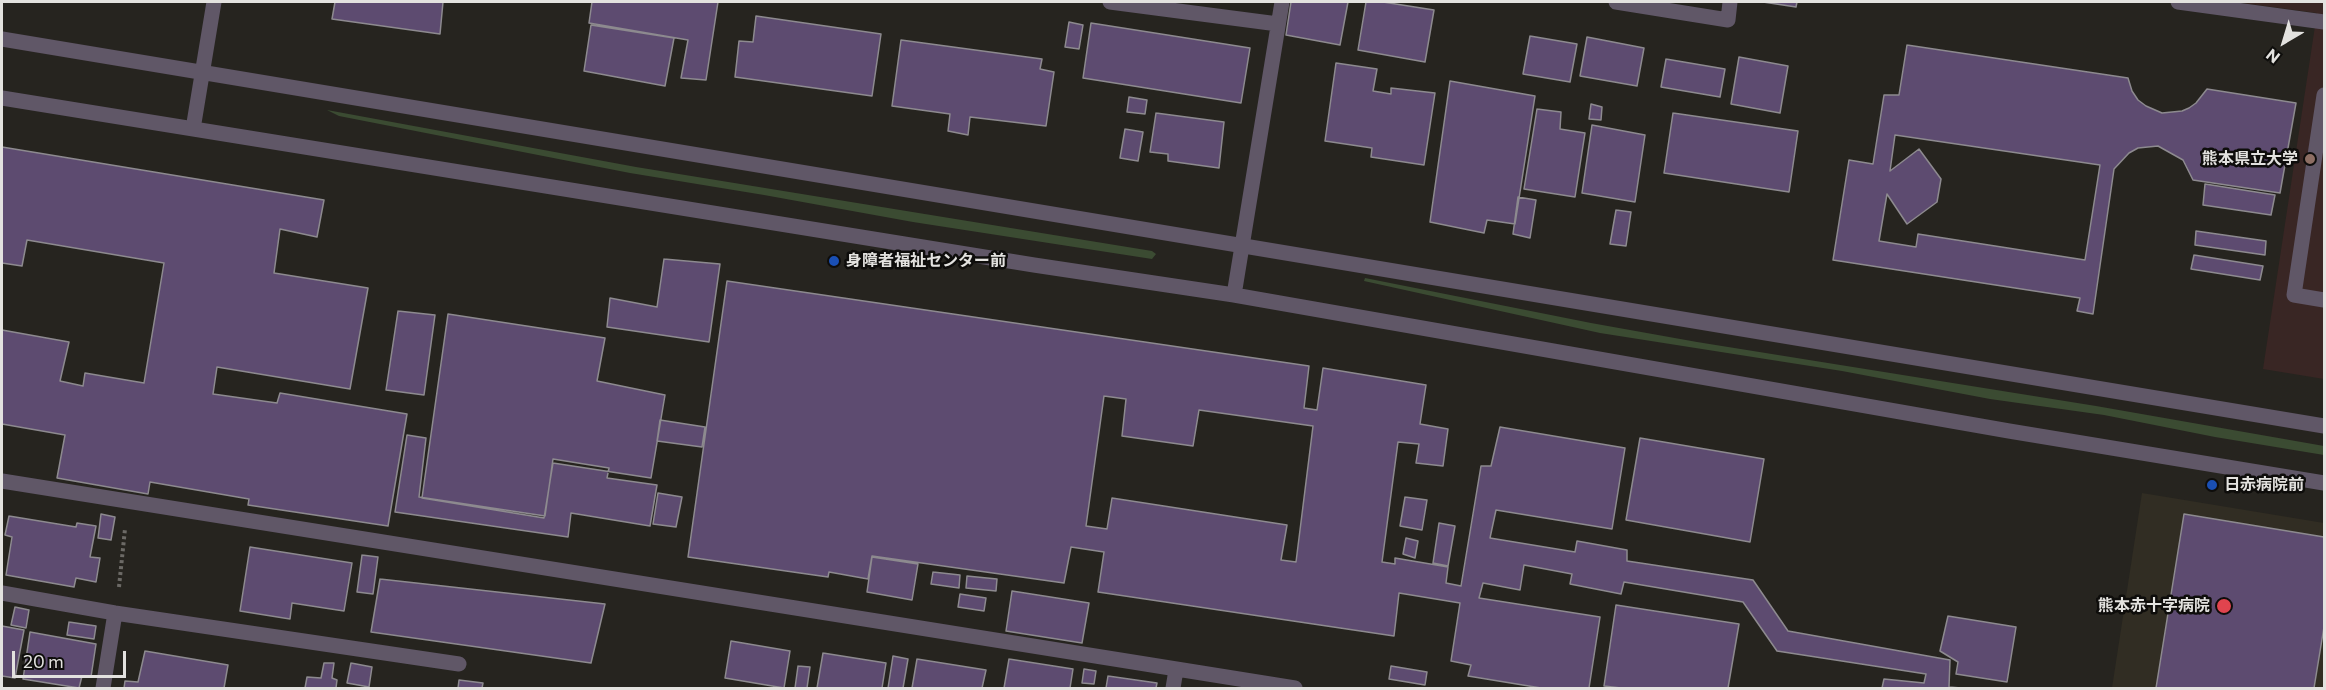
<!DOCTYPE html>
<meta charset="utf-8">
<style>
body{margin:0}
#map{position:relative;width:2326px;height:690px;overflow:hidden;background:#26241f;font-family:Commissioner,sans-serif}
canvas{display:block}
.frame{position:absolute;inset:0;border:3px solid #e3e2df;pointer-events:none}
.north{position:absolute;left:2254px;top:12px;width:60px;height:60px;-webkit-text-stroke:4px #0e0d0b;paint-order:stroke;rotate:218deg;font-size:16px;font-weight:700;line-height:24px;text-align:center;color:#e3e2df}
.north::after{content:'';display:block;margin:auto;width:21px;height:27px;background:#e3e2df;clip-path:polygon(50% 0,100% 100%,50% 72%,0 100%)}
.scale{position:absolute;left:12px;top:651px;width:114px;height:27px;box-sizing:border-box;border:3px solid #e3e2df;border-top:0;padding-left:8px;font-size:18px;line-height:21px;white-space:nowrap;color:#e3e2df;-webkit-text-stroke:4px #0e0d0b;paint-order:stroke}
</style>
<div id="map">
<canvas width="2326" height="690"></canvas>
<div class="frame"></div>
<div class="north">N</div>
<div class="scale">20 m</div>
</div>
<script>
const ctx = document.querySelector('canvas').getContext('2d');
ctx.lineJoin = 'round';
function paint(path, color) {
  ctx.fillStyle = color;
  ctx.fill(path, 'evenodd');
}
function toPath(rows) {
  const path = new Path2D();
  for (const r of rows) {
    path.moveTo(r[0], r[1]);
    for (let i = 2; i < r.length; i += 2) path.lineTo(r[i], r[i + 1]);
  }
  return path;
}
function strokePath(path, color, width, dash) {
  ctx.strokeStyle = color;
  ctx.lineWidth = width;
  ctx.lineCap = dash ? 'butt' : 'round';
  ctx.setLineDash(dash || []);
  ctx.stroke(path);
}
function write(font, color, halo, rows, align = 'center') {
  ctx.font = font + ' Commissioner,"Noto Sans JP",sans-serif';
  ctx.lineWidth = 5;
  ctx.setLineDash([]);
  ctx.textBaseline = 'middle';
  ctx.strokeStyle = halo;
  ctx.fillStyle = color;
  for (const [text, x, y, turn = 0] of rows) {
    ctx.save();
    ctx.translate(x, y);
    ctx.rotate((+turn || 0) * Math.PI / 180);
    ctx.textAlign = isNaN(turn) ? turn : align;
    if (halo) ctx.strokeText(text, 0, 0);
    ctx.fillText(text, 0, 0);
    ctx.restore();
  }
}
paint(toPath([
 [2142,493,2324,523,2324,688,2112,688]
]), '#312d23');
paint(toPath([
 [2234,2,2324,2,2324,379,2263,369,2317,13]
]), '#392624');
paint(toPath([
 [327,110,636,167,1152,251,1156,254,1152,259,913,222,764,195,630,173,339,116],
 [1365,278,1591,323,1697,342,2096,406,2324,446,2324,455,2215,437,2104,415,1990,399,1842,371,1600,333,1364,281]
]), '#3b4b32');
const building = toPath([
 [335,2,443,2,440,34,332,19,335,2],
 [592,2,718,2,706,80,681,78,688,40,589,23,592,2],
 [1291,2,1348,2,1340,45,1286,35,1291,2],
 [1366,2,1383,2,1434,10,1425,62,1358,50,1366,2],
 [1763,2,1797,2,1796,7,1763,2],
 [756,16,881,34,872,96,735,77,739,41,753,42,756,16],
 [1069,22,1083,25,1079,49,1065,47,1069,22],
 [1091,23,1250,48,1241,103,1083,78,1091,23],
 [591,25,674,38,665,86,584,71,591,25],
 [1530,36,1577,44,1570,82,1523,74,1530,36],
 [1587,37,1644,48,1637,86,1580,76,1587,37],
 [901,40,1042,59,1040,69,1054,72,1046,126,970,117,968,135,948,131,950,114,892,106,901,40],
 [1907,45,2128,78,2132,91,2138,100,2146,106,2162,113,2182,111,2189,108,2196,103,2207,89,2296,103,2280,193,2193,180,2183,160,2158,146,2138,148,2129,153,2114,169,2093,314,2077,311,2080,298,1833,260,1849,160,1873,164,1884,95,1899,95,1907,45],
 [1895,135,2100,165,2085,260,1918,234,1916,247,1879,241,1887,194,1907,224,1937,202,1941,179,1919,149,1890,171,1895,135],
 [1739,57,1788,66,1780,113,1731,104,1739,57],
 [1666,59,1725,69,1720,97,1661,87,1666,59],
 [1336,63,1377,69,1373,91,1391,94,1391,88,1435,93,1424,165,1371,157,1372,148,1325,141,1336,63],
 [1450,81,1535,96,1515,224,1487,220,1484,233,1430,222,1450,81],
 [1129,97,1147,100,1145,114,1127,112,1129,97],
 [1591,104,1602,107,1601,120,1589,119,1591,104],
 [1537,109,1561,112,1560,129,1585,133,1575,197,1524,189,1537,109],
 [1156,113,1224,122,1219,168,1168,161,1168,154,1150,152,1156,113],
 [1673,113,1798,131,1789,192,1664,173,1673,113],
 [1592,125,1645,135,1635,202,1582,193,1592,125],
 [1125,129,1143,132,1138,161,1120,158,1125,129],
 [2,147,324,200,317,237,280,229,274,273,368,288,350,389,217,367,213,394,277,403,280,393,407,414,388,526,248,505,249,499,150,482,148,494,57,478,65,435,2,424,2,330,69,342,60,381,83,386,85,373,144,383,164,263,27,240,22,266,2,263,2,147],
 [2205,184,2275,195,2271,215,2203,205,2205,184],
 [1518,197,1536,200,1530,238,1513,234,1518,197],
 [1616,210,1631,212,1626,246,1610,244,1616,210],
 [2196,231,2266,241,2265,255,2195,245,2196,231],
 [2194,255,2263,266,2260,280,2191,269,2194,255],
 [664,259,720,264,709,342,607,327,610,298,657,307,664,259],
 [727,281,1309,366,1304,408,1317,410,1323,368,1426,385,1420,424,1448,429,1443,466,1416,463,1419,444,1398,442,1382,562,1395,564,1395,558,1448,567,1446,583,1461,586,1481,466,1491,466,1500,427,1625,448,1612,529,1496,510,1490,538,1575,552,1577,541,1627,550,1627,561,1753,580,1788,631,1950,660,1949,687,1961,688,1882,688,1884,679,1924,683,1926,674,1777,651,1743,602,1624,582,1621,594,1570,584,1572,574,1524,565,1520,590,1483,583,1479,598,1600,617,1589,688,1541,688,1468,676,1471,665,1451,661,1460,603,1399,593,1394,636,1098,592,1104,552,1071,547,1064,583,872,556,868,579,829,572,828,577,688,557,727,281],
 [1104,396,1126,399,1122,436,1193,446,1199,410,1313,426,1296,562,1281,560,1287,525,1112,498,1107,529,1086,526,1104,396],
 [398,311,435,315,424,395,386,390,398,311],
 [448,314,605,338,597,381,665,395,651,478,553,463,544,518,422,498,448,314],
 [660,420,705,427,702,447,657,441,660,420],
 [407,435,426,438,419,497,545,516,553,459,609,468,607,478,657,485,650,526,571,513,568,537,395,512,407,435],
 [1640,438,1764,459,1750,542,1626,520,1640,438],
 [658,493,682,497,676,527,653,524,658,493],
 [1405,497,1427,500,1422,530,1400,526,1405,497],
 [101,514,115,517,111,540,98,538,101,514],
 [2184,514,2324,537,2324,627,2314,688,2156,688,2184,514],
 [9,516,76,527,77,523,96,526,90,557,100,558,96,582,76,578,74,587,6,575,12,537,5,535,9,516],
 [1439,523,1455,526,1448,566,1433,563,1439,523],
 [1406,538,1418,541,1415,558,1403,554,1406,538],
 [250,547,352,563,344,611,292,603,290,619,240,611,250,547],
 [362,555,378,557,373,594,357,592,362,555],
 [872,557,918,564,912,600,867,592,872,557],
 [933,572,960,575,959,588,931,584,933,572],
 [967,576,997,579,996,591,966,588,967,576],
 [380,579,605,604,591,663,371,632,380,579],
 [1012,591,1089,603,1082,643,1006,631,1012,591],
 [960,594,986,598,984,611,958,607,960,594],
 [1616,605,1739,624,1728,688,1621,688,1604,686,1616,605],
 [15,607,29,610,26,628,11,625,15,607],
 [1948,616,2016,627,2007,682,1956,674,1958,662,1940,651,1948,616],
 [69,622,96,626,94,639,67,635,69,622],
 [2,626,24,630,15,678,2,676,2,626],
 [30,632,96,644,91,677,82,676,79,688,23,679,30,632],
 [731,641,790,651,784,688,725,678,731,641],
 [145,651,228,665,224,688,124,688,125,681,138,682,145,651],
 [823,653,886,663,882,688,817,688,823,653],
 [893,656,908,659,903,688,888,688,893,656],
 [917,659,986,670,982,688,912,688,917,659],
 [1009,659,1073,669,1070,688,1004,688,1009,659],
 [324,663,334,663,332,678,337,680,336,688,305,688,307,677,321,678,324,663],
 [351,663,372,667,369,687,347,683,351,663],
 [798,666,810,667,807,688,795,688,798,666],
 [1391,666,1427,672,1425,685,1389,679,1391,666],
 [1084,669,1096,671,1094,684,1082,683,1084,669],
 [1108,676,1157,683,1156,688,1106,688,1108,676],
 [459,680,483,683,482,688,458,688,459,680]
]);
paint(building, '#5d4b70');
strokePath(building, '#8d8a8f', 1.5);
strokePath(toPath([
 [119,587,125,529]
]), '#6c6a66', 4, [3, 3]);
strokePath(toPath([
 [1110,2,1278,24],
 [1616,2,1728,20,1730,2],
 [2178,2,2324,22],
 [2,39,2324,426],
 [2324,95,2294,295,2324,300],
 [2,98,1034,265,1234,295,2009,431,2324,483],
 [193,129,214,2],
 [1234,295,1282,2],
 [2,481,1295,688],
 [2,593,115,613,459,664],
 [103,688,115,613],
 [1173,688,1176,670]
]), '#605767', 15);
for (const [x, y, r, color] of [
 [2310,159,6,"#8d6e63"],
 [834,261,6,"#1a4fb4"],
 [2212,485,6,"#1a4fb4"],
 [2224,606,8,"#e0444e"]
]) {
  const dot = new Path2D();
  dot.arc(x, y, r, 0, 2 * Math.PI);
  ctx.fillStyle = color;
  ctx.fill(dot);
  strokePath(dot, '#0e0d0b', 2);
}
write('bold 16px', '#e3e2df', '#0e0d0b', [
 ["熊本県立大学",2298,159],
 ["身障者福祉センター前",846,261,"left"],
 ["日赤病院前",2224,485,"left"],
 ["熊本赤十字病院",2210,606]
], 'right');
</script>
